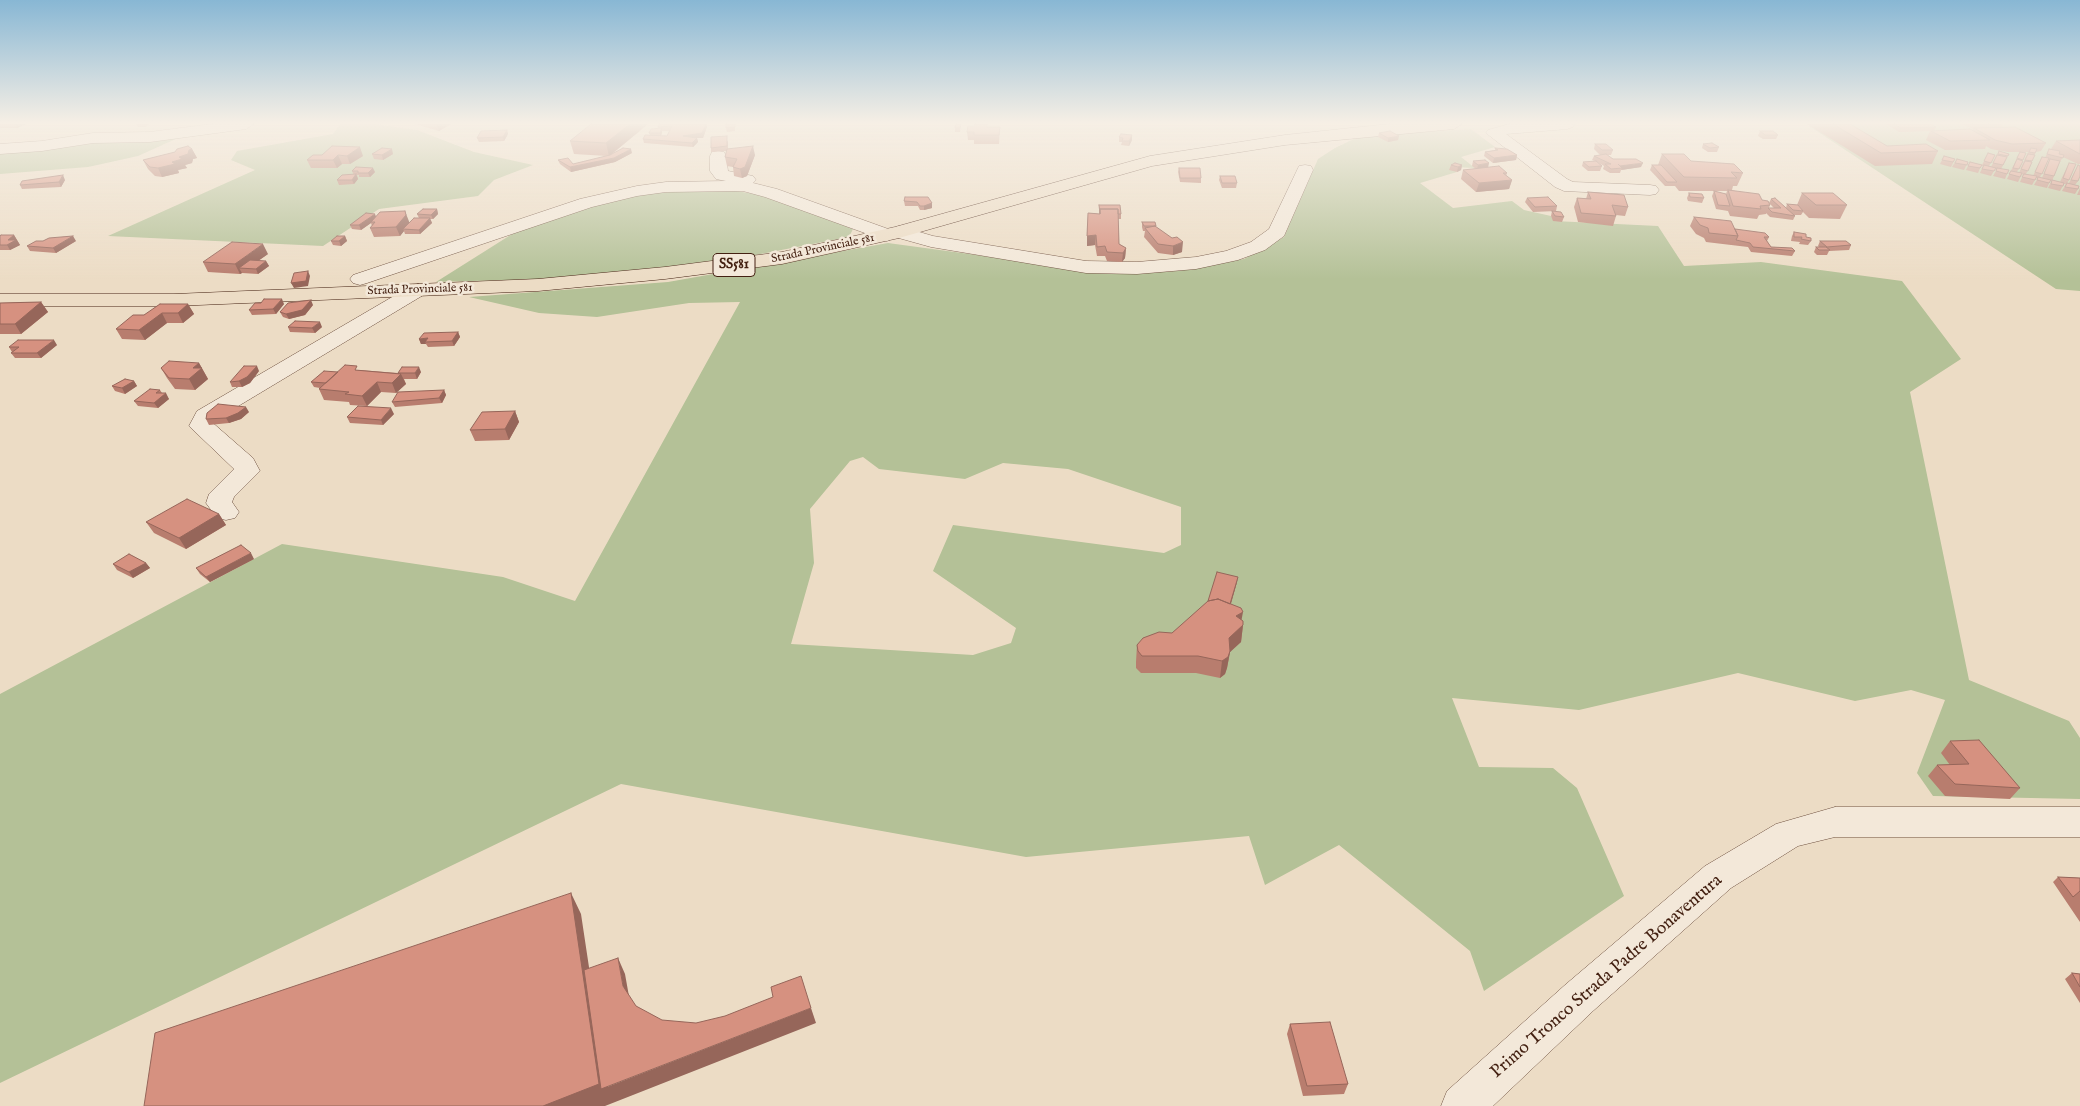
<!DOCTYPE html>
<style>
body{margin:0}
canvas{display:block;background:#ecdcc5}
</style>
<canvas width="2080" height="1106"></canvas>
<script>
const ctx = document.querySelector('canvas').getContext('2d');
ctx.lineJoin = 'round';
function paint(path, color) {
  ctx.fillStyle = color;
  ctx.fill(path, 'evenodd');
}
function toPath(rows) {
  const path = new Path2D();
  for (const r of rows) {
    path.moveTo(r[0], r[1]);
    for (let i = 2; i < r.length; i += 2) path.lineTo(r[i], r[i + 1]);
  }
  return path;
}
function strokePath(path, color, width, dash) {
  ctx.strokeStyle = color;
  ctx.lineWidth = width;
  ctx.lineCap = dash ? 'butt' : 'round';
  ctx.setLineDash(dash || []);
  ctx.stroke(path);
}
function write(font, color, halo, rows, align = 'center') {
  ctx.font = font + ' "IM FELL English",serif';
  ctx.lineWidth = 5;
  ctx.setLineDash([]);
  ctx.textBaseline = 'middle';
  ctx.strokeStyle = halo;
  ctx.fillStyle = color;
  for (const [text, x, y, turn = 0] of rows) {
    ctx.save();
    ctx.translate(x, y);
    ctx.rotate((+turn || 0) * Math.PI / 180);
    ctx.textAlign = isNaN(turn) ? turn : align;
    if (halo) ctx.strokeText(text, 0, 0);
    ctx.fillText(text, 0, 0);
    ctx.restore();
  }
}
paint(toPath([
 [340,124,375,124,417,130,474,152,533,165,494,180,478,196,379,209,323,246,108,236,255,170,231,160,237,151,333,134],
 [1806,124,2080,124,2080,291,2056,289],
 [1471,129,1495,147,1461,157,1475,168,1454,167,1457,172,1420,183,1453,208,1512,201,1524,210,1551,216,1554,221,1658,226,1684,266,1761,262,1902,281,1961,359,1910,392,1969,680,2069,721,2080,738,2080,799,1933,796,1917,773,1945,700,1911,690,1855,701,1738,673,1579,710,1452,698,1479,767,1553,768,1577,788,1624,896,1484,991,1470,951,1339,845,1265,885,1249,836,1026,857,621,784,0,1083,0,694,282,544,503,577,575,601,740,302,689,303,597,317,539,313,469,297,668,282,888,243,1117,274,1178,271,1244,259,1284,237,1318,159,1335,148,1362,135],
 [863,457,879,469,965,479,1003,463,1068,469,1181,507,1181,545,1164,553,953,525,933,571,1016,628,1011,643,973,655,791,644,814,563,810,509,850,461],
 [189,133,138,156,88,167,0,174,0,149],
 [722,189,762,195,853,229,849,237,719,262,578,278,436,282,528,224,639,194]
]), '#b4c197');
const minor = toPath([
 [212,124,254,124,246,129,150,142,93,143,42,151,0,154,0,144,42,141,93,133,150,132,212,124],
 [1509,124,1575,124,1573,127,1567,129,1506,134,1567,179,1573,182,1650,185,1656,186,1659,190,1656,194,1650,195,1564,191,1555,187,1486,133,1488,130,1509,124],
 [718,151,724,152,726,156,728,171,753,176,756,180,753,183,777,189,891,230,899,226,933,236,1086,261,1137,262,1196,257,1226,251,1251,242,1269,229,1299,166,1305,165,1311,166,1313,170,1284,236,1265,250,1238,260,1196,269,1137,274,1086,273,931,247,895,237,887,241,765,197,743,191,666,192,637,196,592,207,367,283,360,285,353,283,350,279,353,275,580,199,637,186,666,182,726,181,716,179,710,171,710,156,712,152,718,151],
 [418,284,425,286,428,290,425,294,215,420,214,424,253,458,260,471,234,497,232,502,239,512,235,518,226,520,217,518,206,503,209,494,234,469,189,426,197,411,411,286,418,284],
 [1835,807,2080,807,2080,837,1835,837,1798,846,1731,888,1593,1011,1493,1106,1441,1106,1447,1091,1565,985,1705,866,1776,824,1835,807]
]);
const major = toPath([
 [1389,124,1462,124,1454,129,1285,145,1152,166,899,238,782,264,665,279,538,291,174,306,0,306,0,294,174,294,538,279,665,267,782,252,895,227,1150,156,1285,135,1389,124]
]);
strokePath(minor, '#6e503f', 1);
strokePath(major, '#442112', 1);
paint(minor, '#f3e8d9');
paint(major, '#ecdcc5');
paint(toPath([
 [0,124,26,124,17,128,0,128],
 [136,124,149,124,146,127,138,127],
 [415,124,451,124,439,131],
 [648,124,611,155,632,153,615,162,571,172,560,164,558,160,573,164,607,156,574,154,570,141],
 [659,124,707,124,707,127,703,138,697,138,698,142,693,147,644,143,643,139,650,135,649,133,658,128,658,127],
 [662,131,669,131,667,136,661,136],
 [735,124,735,131,727,132,726,128],
 [961,124,960,132,955,132,955,128],
 [987,124,987,127,1000,127,999,144,974,144,974,140,968,140,967,132,974,126],
 [1807,124,1850,124,1887,146,1938,151,1932,164,1875,166],
 [1886,124,1930,124,1936,127,1934,131,1972,131,1973,129,1962,124,2002,124,2003,125,2002,127,2046,143,2041,151,2036,152,2026,174,2033,176,2042,157,2045,158,2049,149,2051,149,2056,141,2080,140,2080,164,2078,164,2063,157,2060,162,2054,176,2052,181,2050,181,2047,188,2034,185,2038,178,2036,178,2032,185,2020,182,2023,175,2022,174,2018,182,2007,179,2020,152,2026,153,2017,172,2019,173,2028,152,2008,152,1991,149,1986,146,1985,149,1945,150,1926,140,1930,131,1899,132],
 [2048,160,2049,160,2042,178,2040,177],
 [507,130,508,134,504,141,479,142,477,138],
 [1760,131,1778,135,1776,139,1763,139,1758,136],
 [1379,133,1398,140,1388,142,1378,137],
 [1119,137,1132,140,1129,146,1121,145,1122,142,1119,142],
 [728,141,728,149,755,155,747,176,742,178,734,176,733,167,727,166,725,157,727,151,711,152,711,148],
 [1595,144,1613,150,1611,155,1606,155,1613,159,1641,167,1621,170,1620,173,1610,173,1603,169,1604,166,1597,162,1602,166,1600,171,1588,171,1582,166,1583,162,1595,161,1592,160,1594,156,1600,155,1594,149],
 [1703,144,1719,147,1717,152,1708,152,1702,148],
 [1495,148,1517,155,1516,160,1493,163,1484,156,1485,152,1495,150],
 [192,149,197,158,193,159,192,163,185,165,187,168,178,170,179,173,162,177,155,176,148,169,143,160],
 [1999,151,2009,154,2001,169,2007,174,2005,179,1993,176,1997,169,1995,169,1991,176,1980,173,1983,166,1981,166,1978,173,1966,170,1970,162,1982,165,1988,153,1995,155,1989,166,1991,167],
 [372,154,393,154,383,160,374,159],
 [1662,154,1743,173,1737,186,1733,186,1732,190,1762,200,1770,205,1769,208,1774,208,1769,203,1771,199,1786,208,1787,204,1797,205,1802,193,1847,205,1840,219,1809,218,1803,212,1801,215,1794,215,1795,216,1793,220,1770,217,1766,213,1766,214,1759,215,1757,219,1730,216,1728,211,1716,209,1712,196,1714,191,1726,194,1727,191,1679,191,1675,186,1665,186,1650,170,1652,165,1658,165],
 [313,155,363,156,350,164,342,164,337,168,311,168,307,160],
 [1944,156,1955,159,1951,167,1940,164],
 [1957,159,1968,162,1964,170,1952,167],
 [1473,161,1488,168,1507,173,1506,176,1512,180,1509,189,1476,192,1461,179,1463,170,1476,169,1472,166],
 [2069,163,2069,180,2067,183,2069,183,2078,165,2078,181,2075,185,2078,189,2075,194,2062,191,2066,184,2064,184,2060,191,2048,188,2052,180,2060,182],
 [1451,165,1462,165,1461,170,1457,172,1449,170],
 [1179,168,1201,178,1201,183,1180,182,1178,172],
 [352,171,375,172,370,177,359,177,359,175,357,175,358,179,354,184,339,185,337,180,354,175],
 [1220,176,1237,183,1236,188,1222,188,1219,180],
 [65,180,61,187,22,189,20,185],
 [2080,188,2080,195,2077,195],
 [1588,192,1628,207,1625,216,1616,215,1616,216,1613,226,1578,222,1574,207,1577,198,1586,199],
 [1689,193,1704,198,1702,203,1688,201,1687,198],
 [905,197,932,203,932,208,924,210,920,210,918,206,905,206,904,201],
 [1527,198,1557,206,1556,211,1533,212,1525,202],
 [1099,205,1121,214,1121,219,1118,219,1119,244,1126,248,1125,258,1122,262,1107,261,1105,256,1097,256,1095,245,1087,246,1088,213,1099,214],
 [437,209,438,214,433,219,430,219,432,223,420,234,405,234,404,231,400,236,374,237,370,228,372,226,371,223,361,230,352,229,350,225,376,216,410,223,419,218,417,214],
 [1552,211,1564,217,1562,222,1553,221,1551,216],
 [1694,217,1735,229,1769,237,1767,241,1771,247,1795,251,1792,256,1751,252,1748,247,1706,242,1704,238,1696,234,1690,226],
 [1142,222,1156,226,1156,227,1182,252,1173,255,1158,253,1144,237,1145,231,1143,231,1142,227],
 [1794,232,1811,241,1808,245,1799,244,1800,242,1791,241,1792,236],
 [14,235,20,245,10,250,0,250,0,236],
 [345,236,347,241,341,246,333,245,331,241],
 [76,241,56,253,30,251,27,246],
 [1820,241,1851,245,1849,250,1829,251,1827,255,1817,255,1814,252,1816,247,1819,247,1818,246],
 [268,254,258,261,266,261,269,266,258,274,242,273,240,274,208,272,203,262],
 [41,302,48,312,21,334,0,334,0,303],
 [261,303,284,304,276,314,252,315,249,310],
 [188,304,194,314,183,323,167,323,145,340,122,339,116,329,144,315],
 [313,305,305,315,289,319,283,317,280,312],
 [288,327,322,327,315,333,290,332],
 [458,332,460,337,454,346,428,347,426,344,421,344,419,339],
 [57,345,41,358,15,358,11,353,12,352,9,347],
 [199,363,208,379,195,390,175,389,167,378,161,368],
 [359,370,398,373,421,372,417,379,404,379,406,384,396,393,381,392,367,406,350,405,349,402,324,400,319,389,320,388,314,387,311,382,338,372],
 [259,371,250,383,242,387,232,387,230,382],
 [134,381,137,386,125,394,115,391,112,386],
 [160,390,162,393,169,399,158,408,138,406,134,401],
 [444,390,446,395,442,403,395,407,392,402],
 [515,411,519,422,509,440,475,441,470,430],
 [249,412,241,419,229,423,209,425,206,419],
 [394,414,383,425,350,423,347,417],
 [219,514,226,525,186,549,154,533,146,522],
 [254,559,210,582,200,574,196,568],
 [146,563,150,568,133,578,117,570,113,564],
 [1237,582,1231,604,1241,620,1243,625,1241,642,1230,652,1227,668,1225,674,1220,678,1196,673,1141,673,1136,668,1136,662,1137,645,1172,633],
 [1950,741,2020,788,2010,799,1945,796,1928,776,1937,765,1950,765,1941,753],
 [2058,877,2080,878,2080,922,2053,882],
 [2072,973,2080,974,2080,1003,2065,979],
 [1290,1024,1348,1084,1344,1094,1303,1096,1287,1034]
]), '#b87d6e');
paint(toPath([
 [15,124,26,124,17,128],
 [436,124,451,124,439,131],
 [630,124,648,124,609,156,606,143],
 [706,124,707,124,707,127,703,138,697,138,698,142,693,147,692,143,683,136],
 [662,128,662,132,661,137,660,133],
 [507,130,508,134,504,141,503,137],
 [1132,135,1132,140,1129,146,1129,141],
 [1399,136,1398,140,1388,142,1388,138],
 [753,146,755,155,747,176,742,178,740,169],
 [360,147,363,156,350,164,347,156],
 [192,149,197,158,193,159,192,163,185,165,187,168,178,170,179,173,162,177,158,168,172,162,189,150],
 [392,149,393,154,383,160,382,155],
 [631,149,632,153,615,162,571,172,570,167,614,158],
 [338,155,342,164,337,168,333,160],
 [1517,155,1516,160,1493,163,1494,158],
 [1489,163,1488,168,1477,169,1478,165],
 [1643,163,1641,167,1621,170,1622,168,1619,168,1620,166],
 [1462,165,1461,170,1457,172,1458,167],
 [373,168,375,172,370,177,368,173],
 [356,174,358,179,354,184,352,180],
 [63,175,65,180,61,187,59,182],
 [1512,180,1509,189,1476,192,1479,183],
 [932,203,932,208,924,210,924,206],
 [437,209,438,214,433,219,431,215],
 [405,211,410,224,403,229,404,231,400,236,396,227],
 [375,214,377,219,371,222,371,223,361,230,359,225],
 [430,218,432,223,420,234,419,230],
 [14,235,20,245,10,250,7,245,8,240],
 [1096,235,1095,245,1087,246,1087,236],
 [73,236,76,241,56,253,53,248],
 [345,236,347,241,341,246,339,241],
 [1183,242,1182,252,1173,255,1173,246],
 [263,244,268,254,248,268,239,268,242,273,240,274,235,264],
 [1126,248,1125,258,1122,262,1123,253],
 [266,261,269,266,258,274,256,269],
 [308,271,310,276,308,286,294,288,291,283],
 [282,299,284,304,276,314,273,309],
 [311,300,313,305,305,315,289,319,286,314],
 [41,302,48,312,21,334,15,324],
 [188,304,194,314,183,323,178,313],
 [162,313,167,323,145,340,139,330],
 [320,322,322,327,315,333,312,328],
 [458,332,460,337,454,346,452,341],
 [428,338,425,342,426,344,421,344,419,339],
 [54,340,57,345,41,358,37,353],
 [199,363,208,379,195,390,189,379,193,368],
 [257,366,259,371,250,383,242,387,239,381],
 [419,367,421,372,417,379,415,373],
 [401,374,406,384,396,393,392,383],
 [134,381,137,386,125,394,122,388],
 [377,382,381,392,367,406,362,396],
 [444,390,446,395,442,403,439,398],
 [166,393,169,399,158,408,154,403],
 [246,407,249,412,241,419,229,423,226,418],
 [391,408,394,414,383,425,381,420],
 [515,411,519,422,509,440,505,429],
 [219,514,226,525,186,549,179,538],
 [251,553,254,559,210,582,206,577],
 [146,563,150,568,133,578,129,572],
 [1238,577,1237,582,1228,613,1229,607],
 [1243,612,1240,628,1243,625,1241,642,1230,652,1227,668,1225,674,1220,678,1222,661,1236,616],
 [571,893,581,914,607,1087,811,1008,816,1023,605,1106,543,1106],
 [618,958,625,974,630,1002,623,986]
]), '#96665a');
const building = toPath([
 [591,124,630,124,606,143,570,141,591,124],
 [659,124,706,124,702,133,683,136,697,138,692,143,643,139,645,135,667,136,672,126,658,127,659,124],
 [726,124,735,124,735,127,726,128,726,124],
 [956,124,961,124,960,128,955,128,956,124],
 [975,124,987,124,987,127,1000,127,999,135,974,135,974,132,967,132,968,126,974,126,975,124],
 [1833,124,1850,124,1887,146,1926,144,1938,151,1881,153,1833,124],
 [1894,124,1930,124,1936,127,1901,128,1894,124],
 [1972,124,1983,124,1985,125,1975,125,1972,124],
 [1988,124,1995,124,1997,125,1990,125,1988,124],
 [2015,127,2046,143,2012,144,1995,140,1974,128,2015,127],
 [662,128,660,133,649,133,651,129,662,128],
 [1970,129,1990,140,1950,141,1931,131,1970,129],
 [507,130,503,137,477,138,481,131,507,130],
 [1390,131,1399,136,1388,138,1379,133,1390,131],
 [1760,131,1773,131,1778,135,1765,135,1760,131],
 [1121,134,1132,135,1129,141,1122,141,1123,138,1119,137,1121,134],
 [727,136,727,146,711,148,711,137,727,136],
 [2080,140,2080,154,2056,141,2080,140],
 [1712,143,1719,147,1710,148,1703,144,1712,143],
 [1595,144,1606,144,1613,150,1602,150,1595,144],
 [188,146,192,149,189,150,188,154,179,157,182,159,172,162,175,164,158,168,150,167,143,160,175,152,177,149,188,146],
 [332,146,360,147,347,156,338,155,333,160,307,160,313,155,322,155,332,146],
 [753,146,745,167,740,169,733,167,737,159,725,157,727,149,753,146],
 [382,148,392,149,382,155,372,154,382,148],
 [623,148,631,149,614,158,570,167,558,160,568,158,573,164,610,155,623,148],
 [1495,148,1507,149,1517,155,1494,158,1485,152,1498,150,1495,148],
 [2031,148,2037,149,2035,153,2029,152,2031,148],
 [2049,149,2060,151,2059,154,2064,155,2063,158,2047,154,2049,149],
 [1999,151,2009,154,2008,156,1998,154,1999,151],
 [2020,152,2026,153,2023,160,2017,158,2020,152],
 [1988,153,1995,155,1991,163,1984,161,1988,153],
 [1606,154,1613,159,1636,159,1643,163,1620,166,1618,164,1622,168,1611,169,1605,164,1611,164,1594,156,1606,154],
 [1662,154,1684,154,1691,161,1734,164,1743,173,1731,172,1737,178,1684,177,1662,154],
 [2028,154,2035,155,2032,161,2025,160,2028,154],
 [1997,155,2007,157,2003,165,1993,163,1997,155],
 [1944,156,1955,159,1953,162,1942,160,1944,156],
 [2042,157,2049,158,2042,174,2035,172,2042,157],
 [1957,159,1968,162,1967,165,1955,163,1957,159],
 [2017,159,2023,161,2019,169,2013,168,2017,159],
 [2050,159,2060,161,2054,176,2044,174,2050,159],
 [1485,160,1489,163,1478,165,1473,161,1485,160],
 [1596,161,1602,166,1589,167,1583,162,1596,161],
 [2025,161,2032,162,2028,171,2021,169,2025,161],
 [1970,162,1982,165,1980,168,1968,166,1970,162],
 [1455,163,1462,165,1458,167,1451,165,1455,163],
 [2069,163,2076,164,2069,180,2063,178,2069,163],
 [1652,165,1661,165,1677,182,1667,182,1652,165],
 [1984,165,1996,168,1994,171,1982,169,1984,165],
 [2078,165,2080,166,2080,176,2078,181,2071,180,2078,165],
 [1499,166,1507,173,1503,173,1512,180,1479,183,1463,170,1499,166],
 [356,167,373,168,368,173,358,173,358,171,352,171,356,167],
 [1179,168,1200,168,1201,178,1180,178,1179,168],
 [1997,168,2009,170,2007,174,1996,171,1997,168],
 [2011,171,2022,173,2020,177,2009,174,2011,171],
 [356,174,352,180,337,180,342,175,356,174],
 [2024,174,2037,176,2035,180,2022,177,2024,174],
 [63,175,59,182,20,185,22,181,63,175],
 [1220,176,1235,176,1237,183,1222,183,1220,176],
 [2038,177,2051,180,2049,183,2037,180,2038,177],
 [2052,180,2064,183,2063,186,2051,184,2052,180],
 [2067,183,2079,186,2078,189,2065,187,2067,183],
 [1728,190,1759,194,1762,200,1768,201,1770,205,1760,206,1761,209,1733,206,1728,190],
 [1714,191,1726,194,1730,206,1718,205,1714,191],
 [1588,192,1624,195,1628,207,1612,205,1616,216,1581,213,1577,198,1591,199,1588,192],
 [1689,193,1702,194,1704,198,1690,197,1689,193],
 [1802,193,1833,193,1847,205,1816,205,1802,193],
 [905,197,928,197,932,203,924,206,920,206,917,202,904,201,905,197],
 [1548,197,1557,206,1535,207,1527,198,1548,197],
 [1775,198,1795,216,1772,212,1768,208,1781,208,1771,199,1775,198],
 [1787,204,1798,205,1803,211,1793,210,1787,204],
 [1099,205,1120,205,1121,214,1118,214,1118,209,1100,209,1100,214,1099,205],
 [423,209,437,209,431,215,417,214,423,209],
 [1100,209,1118,209,1119,244,1126,248,1123,253,1107,252,1105,246,1097,247,1096,235,1087,236,1088,213,1100,214,1100,209],
 [405,211,406,215,396,227,370,228,375,222,371,222,380,212,405,211],
 [1552,211,1561,212,1564,217,1555,216,1552,211],
 [366,213,375,214,359,225,350,225,366,213],
 [1694,217,1731,221,1738,236,1709,233,1708,228,1700,225,1694,217],
 [414,218,430,218,419,230,403,229,414,218],
 [1142,222,1155,222,1156,226,1144,226,1142,222],
 [1155,226,1172,238,1177,237,1183,242,1173,246,1158,244,1145,228,1155,226],
 [1735,229,1765,233,1769,237,1764,237,1771,247,1792,248,1795,251,1753,247,1750,243,1736,240,1738,236,1735,229],
 [1794,232,1806,234,1806,237,1811,238,1811,241,1801,239,1802,237,1794,237,1794,232],
 [1,235,14,235,8,240,16,240,7,245,0,245,0,236,1,235],
 [73,236,53,248,27,246,36,241,43,241,49,238,73,236],
 [337,236,345,236,339,241,331,241,337,236],
 [1820,241,1846,241,1851,245,1827,247,1820,241],
 [232,242,263,244,235,264,203,262,232,242],
 [1816,247,1826,247,1830,250,1819,250,1816,247],
 [250,260,266,261,256,269,239,268,250,260],
 [308,271,306,281,291,283,294,273,308,271],
 [264,299,282,299,273,309,249,310,255,303,261,303,264,299],
 [311,300,302,310,286,314,280,312,288,303,311,300],
 [41,302,15,324,0,324,0,303,41,302],
 [160,304,188,304,178,313,162,313,139,330,116,329,133,315,144,315,160,304],
 [295,321,320,322,312,328,288,327,295,321],
 [458,332,452,341,425,342,428,338,419,339,424,333,458,332],
 [18,340,54,340,37,353,11,353,19,347,9,347,18,340],
 [169,361,199,363,193,368,202,368,189,379,169,378,161,368,169,361],
 [345,365,357,366,355,370,401,374,392,383,377,382,362,396,345,394,349,392,319,389,345,365],
 [244,366,257,366,247,377,239,381,230,382,244,366],
 [402,367,419,367,415,373,398,373,402,367],
 [324,371,338,372,326,383,311,382,324,371],
 [125,379,134,381,122,388,112,386,125,379],
 [150,389,160,390,156,393,166,393,154,403,134,401,150,389],
 [444,390,439,398,392,402,398,392,444,390],
 [218,404,246,407,238,413,226,418,206,419,207,413,218,404],
 [358,406,391,408,381,420,347,417,358,406],
 [515,411,505,429,470,430,482,412,515,411],
 [187,499,219,514,179,538,146,522,187,499],
 [241,545,251,553,206,577,196,568,241,545],
 [129,554,146,563,129,572,113,564,129,554],
 [1217,572,1238,577,1230,604,1218,599,1208,601,1217,572],
 [1218,599,1241,608,1243,612,1236,616,1243,621,1243,625,1229,638,1230,651,1228,657,1222,661,1198,656,1142,656,1138,651,1137,645,1143,638,1159,632,1172,633,1208,601,1218,599],
 [1979,740,2020,788,1955,784,1937,765,1969,764,1950,741,1979,740],
 [2058,877,2080,878,2080,891,2073,897,2058,877],
 [571,893,599,1084,543,1106,144,1106,155,1033,571,893],
 [618,958,623,986,636,1006,662,1020,696,1023,725,1016,773,997,771,987,801,976,811,1008,601,1089,584,970,618,958],
 [2072,973,2080,974,2080,987,2072,973],
 [1330,1022,1348,1084,1307,1086,1290,1024,1330,1022]
]);
paint(building, '#d69180');
strokePath(building, '#96665a', 1);
const sky = ctx.createLinearGradient(0, 0, 0, 279);
sky.addColorStop(0, '#88b7d4');
sky.addColorStop(0.44, '#f6efe5');
sky.addColorStop(1, '#f6efe500');
ctx.fillStyle = sky;
ctx.fillRect(0, 0, 2080, 279);
write('12px', '#442112', '#f3e8d9', [
 ["Strada Provinciale 581",823,249,-12],
 ["Strada Provinciale 581",420,290,-2]
]);
for (const [x, y, w] of [
 [734,265,42]
]) {
  const box = new Path2D();
  box.roundRect(x - w / 2, y - 11.5, w, 23, 4);
  ctx.fillStyle = '#f3e8d9';
  ctx.fill(box);
  strokePath(box, '#442112', 1);
}
write('bold 14px', '#442112', null, [
 ["SS581",734,265]
]);
write('18px', '#442112', '#f3e8d9', [
 ["Primo Tronco Strada Padre Bonaventura",1607,977,-41]
]);
</script>
